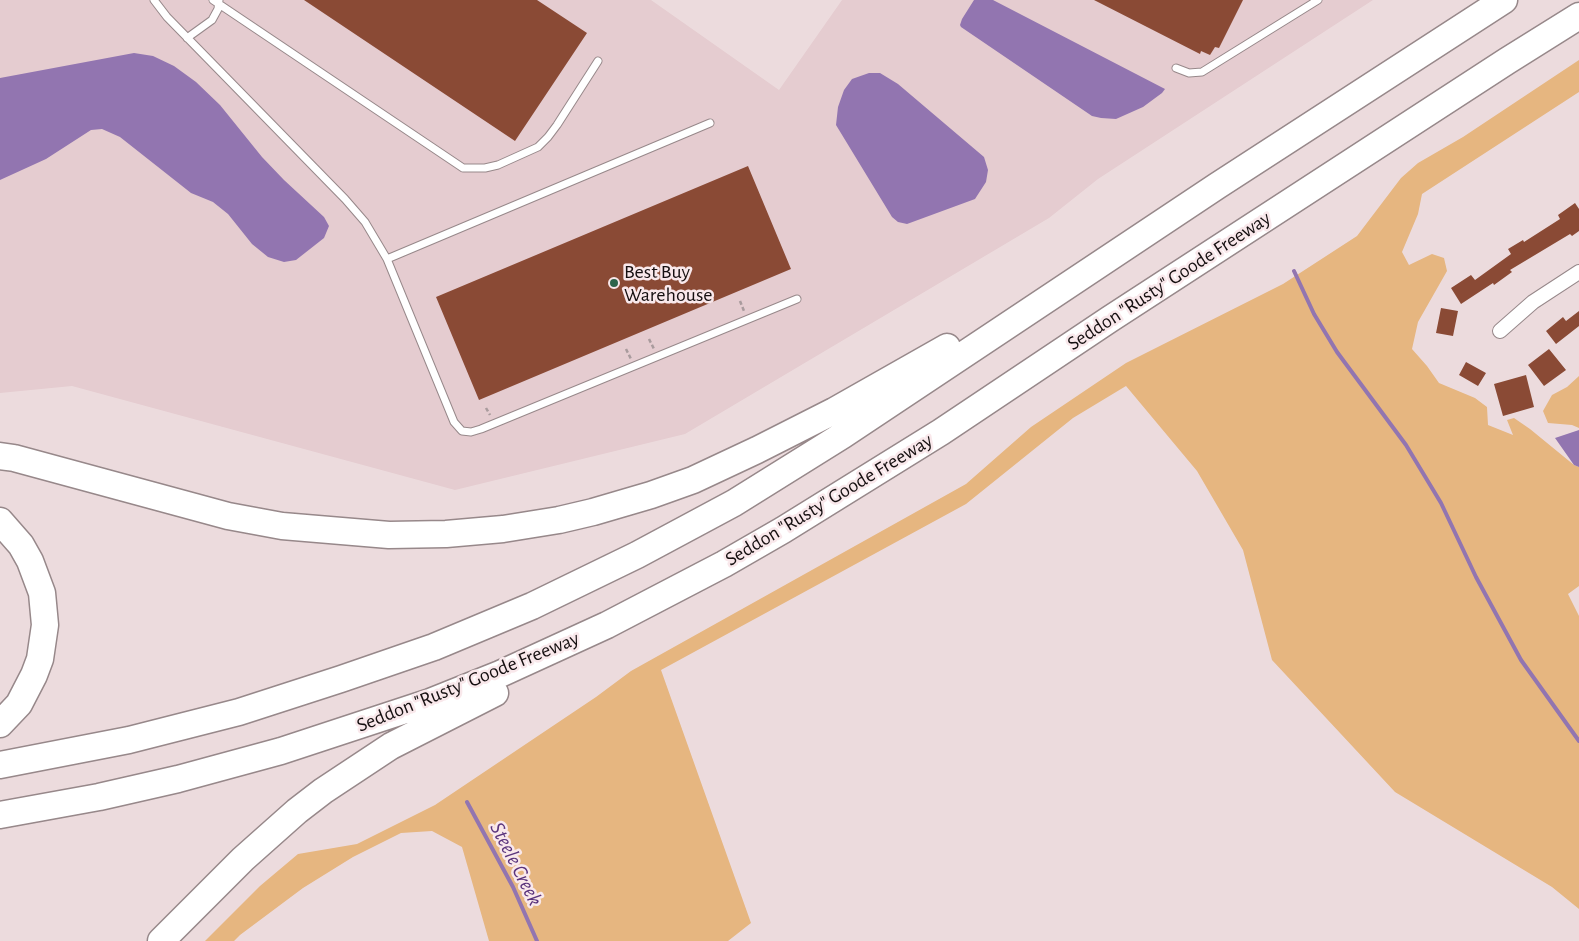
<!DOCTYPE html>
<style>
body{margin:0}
canvas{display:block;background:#ecdbdd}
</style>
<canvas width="1579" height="941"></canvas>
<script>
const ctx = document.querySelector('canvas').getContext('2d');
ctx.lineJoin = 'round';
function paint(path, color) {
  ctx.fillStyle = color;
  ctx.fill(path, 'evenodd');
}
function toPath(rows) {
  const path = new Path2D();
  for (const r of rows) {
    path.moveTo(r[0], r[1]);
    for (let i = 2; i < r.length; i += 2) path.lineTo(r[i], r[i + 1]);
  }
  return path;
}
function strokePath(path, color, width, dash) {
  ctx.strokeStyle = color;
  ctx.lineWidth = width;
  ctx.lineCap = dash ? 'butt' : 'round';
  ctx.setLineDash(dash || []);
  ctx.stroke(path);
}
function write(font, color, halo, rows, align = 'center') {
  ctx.font = font + ' "Alegreya Sans",sans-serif';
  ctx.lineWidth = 5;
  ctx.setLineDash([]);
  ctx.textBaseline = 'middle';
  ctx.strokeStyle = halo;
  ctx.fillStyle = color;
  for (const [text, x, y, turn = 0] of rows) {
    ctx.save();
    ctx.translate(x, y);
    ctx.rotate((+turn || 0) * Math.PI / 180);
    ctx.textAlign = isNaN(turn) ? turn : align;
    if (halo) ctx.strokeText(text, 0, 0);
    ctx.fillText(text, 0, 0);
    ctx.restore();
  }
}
paint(toPath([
 [0,0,651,0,779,90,842,0,1373,0,1098,179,1049,218,685,434,455,490,72,386,0,393]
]), '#e5ccd0');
paint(toPath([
 [1579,60,1579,92,1422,194,1418,214,1402,252,1409,265,1432,254,1444,258,1447,271,1418,322,1412,349,1427,366,1439,383,1475,398,1487,407,1488,425,1513,435,1507,420,1514,418,1530,429,1574,465,1579,467,1579,586,1568,594,1579,616,1579,909,1552,887,1395,792,1272,660,1243,550,1197,471,1126,386,1073,418,966,504,661,670,751,923,728,941,489,941,462,847,432,831,401,833,353,857,303,888,240,935,234,941,205,941,260,886,298,854,357,844,435,805,596,697,631,671,966,484,1031,427,1126,363,1283,284,1357,236,1401,178,1418,163,1463,137],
 [1579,376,1579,428,1572,425,1548,423,1543,411,1552,395,1567,387]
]), '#e6b680');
paint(toPath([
 [974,0,993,0,1165,89,1162,93,1143,107,1116,119,1101,118,1092,116,961,27,960,25,962,19],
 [134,53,153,56,174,66,196,82,220,105,262,157,284,180,324,217,329,226,324,238,296,260,284,262,268,257,252,244,228,214,213,202,191,193,120,137,102,129,91,130,46,159,0,180,0,78],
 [869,73,880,73,898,84,984,157,988,170,986,182,975,199,907,224,898,222,892,217,836,125,838,107,844,90,852,79],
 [1579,430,1579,467,1574,465,1555,438]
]), '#9275b0');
strokePath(toPath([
 [1294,271,1314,314,1337,352,1406,445,1441,503,1476,577,1521,660,1579,741],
 [467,802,513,887,537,941]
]), '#9275b0', 4);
paint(toPath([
 [304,0,537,0,587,33,515,141],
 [1094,0,1243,0,1219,48,1215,47,1210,55,1201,51,1200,54],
 [748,166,791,269,479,400,436,297],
 [1575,203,1579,209,1579,231,1572,236,1570,234,1510,270,1512,272,1494,285,1493,283,1461,304,1451,288,1471,275,1475,280,1511,254,1508,249,1523,240,1524,242,1560,219,1558,215],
 [1441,308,1458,311,1453,336,1436,333],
 [1579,311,1579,326,1556,344,1546,331,1563,317,1566,321],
 [1549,349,1566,370,1544,386,1528,365],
 [1466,362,1486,373,1478,386,1459,375],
 [1526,375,1534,407,1503,416,1494,384]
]), '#8a4a35');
const lane = toPath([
 [154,0,167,17,345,199,365,222,387,259,454,422,462,431,471,432,481,429,797,299],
 [213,0,463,168,485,168,498,165,538,147,548,137,557,125,598,61],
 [187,38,212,20,218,9,219,0],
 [1176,68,1189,73,1202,72,1318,0],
 [387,259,710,123]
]);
const street = toPath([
 [1500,331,1533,302,1579,272]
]);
const highway = toPath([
 [0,456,14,458,228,516,282,526,389,535,446,534,503,529,559,520,593,512,651,495,693,480,757,450,834,411,947,347],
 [0,521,21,545,30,561,42,593,45,625,40,659,34,675,19,704,0,724],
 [0,765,129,740,239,712,341,679,434,647,532,606,637,555,734,503,843,435,1217,186,1504,0],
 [0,815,99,797,178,779,281,751,430,702,500,674,607,625,724,564,783,530,941,432,1110,319,1507,61,1579,16],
 [161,941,243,859,297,811,323,791,391,746,495,693]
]);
strokePath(lane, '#97888a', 9);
strokePath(street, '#97888a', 16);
strokePath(highway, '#97888a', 29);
strokePath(toPath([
 [740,301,744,311],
 [649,339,654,349],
 [626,349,631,359],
 [486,408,490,415]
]), '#a99b9d', 2.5, [4, 2.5]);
strokePath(lane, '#fff', 7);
strokePath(street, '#fff', 14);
strokePath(highway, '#fff', 26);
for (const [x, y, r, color] of [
 [614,283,5,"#2e644b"]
]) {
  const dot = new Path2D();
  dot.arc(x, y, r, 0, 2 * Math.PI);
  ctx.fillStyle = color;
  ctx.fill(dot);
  strokePath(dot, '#f9e8eb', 2);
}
write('20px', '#150f10', '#f9e8eb', [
 ["Best Buy",624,272],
 ["Warehouse",624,295]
], 'left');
write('20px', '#150f10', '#f9e8eb', [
 ["Seddon \"Rusty\" Goode Freeway",1169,281,-33],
 ["Seddon \"Rusty\" Goode Freeway",829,500,-31],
 ["Seddon \"Rusty\" Goode Freeway",468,682,-22]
]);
write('italic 21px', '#5a337c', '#f9e8eb', [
 ["Steele Creek",516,864,63]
]);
</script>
